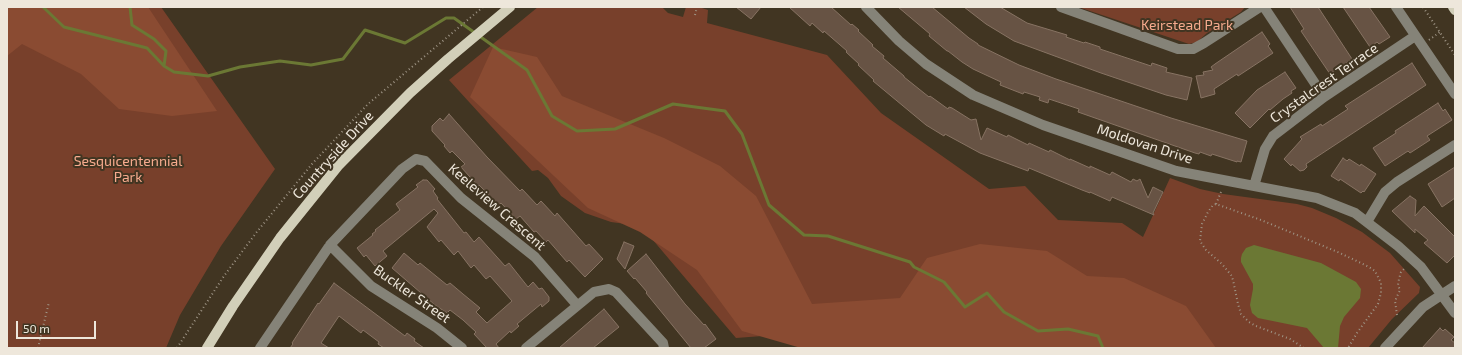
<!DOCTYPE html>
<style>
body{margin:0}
#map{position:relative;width:1462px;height:355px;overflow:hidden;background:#413522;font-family:"Exo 2",sans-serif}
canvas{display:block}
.frame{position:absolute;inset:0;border:8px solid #eee7db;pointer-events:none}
.scale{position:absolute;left:16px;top:321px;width:80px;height:18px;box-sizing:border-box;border:2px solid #eee7db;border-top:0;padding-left:5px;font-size:12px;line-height:14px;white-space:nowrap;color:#eee7db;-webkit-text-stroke:3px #413522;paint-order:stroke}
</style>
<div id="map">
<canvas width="1462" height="355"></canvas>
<div class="frame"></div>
<div class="scale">50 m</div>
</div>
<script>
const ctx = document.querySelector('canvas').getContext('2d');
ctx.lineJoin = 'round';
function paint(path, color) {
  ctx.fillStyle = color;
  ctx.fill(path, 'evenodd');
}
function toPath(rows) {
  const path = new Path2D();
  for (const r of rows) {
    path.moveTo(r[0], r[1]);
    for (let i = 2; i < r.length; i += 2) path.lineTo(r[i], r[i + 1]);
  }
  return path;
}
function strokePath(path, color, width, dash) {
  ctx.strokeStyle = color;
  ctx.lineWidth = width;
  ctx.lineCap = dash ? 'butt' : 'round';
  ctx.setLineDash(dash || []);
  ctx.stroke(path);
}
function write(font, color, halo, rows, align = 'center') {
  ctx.font = font + ' "Exo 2",sans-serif';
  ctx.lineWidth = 4;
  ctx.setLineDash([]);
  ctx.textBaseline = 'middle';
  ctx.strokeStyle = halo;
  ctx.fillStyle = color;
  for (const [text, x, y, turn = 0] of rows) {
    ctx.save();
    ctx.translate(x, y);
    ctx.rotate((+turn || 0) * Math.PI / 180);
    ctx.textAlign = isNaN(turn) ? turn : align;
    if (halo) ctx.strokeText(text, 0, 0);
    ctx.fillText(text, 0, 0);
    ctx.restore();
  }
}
paint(toPath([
 [7,7,161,7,275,169,221,246,180,315,166,348,7,348],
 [538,7,662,7,668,13,683,17,686,7,699,7,708,10,707,23,827,55,881,113,989,189,1025,186,1058,220,1122,223,1143,237,1170,178,1200,189,1223,194,1297,204,1312,208,1336,218,1362,232,1390,253,1420,287,1419,293,1392,319,1368,348,819,348,802,333,736,338,641,226,611,222,585,213,561,196,548,178,538,170,532,171,449,80],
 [1078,7,1245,7,1241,12,1207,33,1197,42,1189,44]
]), '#78402b');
paint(toPath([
 [7,7,148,7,217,111,172,116,119,109,81,74,22,44,7,56],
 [493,47,537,57,562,96,664,138,720,166,756,196,812,304,900,298,927,258,980,244,1047,251,1087,276,1124,278,1186,306,1216,348,801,348,742,331,697,270,640,232,588,208,470,97]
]), '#8a4b32');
paint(toPath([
 [1254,245,1321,263,1356,282,1361,289,1360,298,1344,317,1340,326,1338,348,1324,348,1307,328,1258,318,1252,313,1250,305,1253,289,1253,284,1241,262,1241,258,1242,254,1246,248]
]), '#6b7834');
strokePath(toPath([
 [43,7,64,27,147,48,164,66,174,72,208,76,240,67,280,61,311,65,343,59,365,30,405,43,446,18,454,18,527,70,552,116,577,131,615,129,673,104,725,111,742,134,769,205,804,235,828,236,910,262,914,267,944,282,965,307,987,293,1004,312,1038,331,1068,329,1098,336,1103,348],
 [130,7,132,25,154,39,166,51,164,66]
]), '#6b7834', 3);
const building = toPath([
 [736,7,761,7,751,19,736,7],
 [789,7,831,7,851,25,852,24,859,30,858,31,873,45,872,46,884,56,883,58,904,76,904,77,929,97,930,96,948,109,949,107,952,108,971,120,976,119,981,140,987,128,1007,137,1008,135,1028,145,1029,143,1049,152,1050,150,1070,160,1070,159,1090,168,1090,166,1110,175,1112,172,1131,182,1133,179,1137,181,1140,179,1148,198,1153,187,1163,192,1153,213,1154,215,1112,197,1110,201,1090,192,1090,193,1082,190,1029,168,1028,171,980,153,945,134,944,136,926,125,873,81,874,80,858,65,859,64,846,52,847,51,824,31,823,33,812,23,810,26,789,7],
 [898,7,932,7,969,38,978,44,978,45,1019,65,1056,79,1171,118,1247,141,1241,162,1237,161,1237,162,1212,154,1211,156,1200,152,1199,154,1195,153,1078,112,1079,109,1049,99,1048,103,1039,100,1040,97,1024,92,1023,94,1000,85,1001,82,973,69,962,62,948,51,947,51,929,36,930,34,898,7],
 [964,7,1000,7,1027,23,1067,35,1066,37,1084,43,1085,42,1100,47,1100,49,1151,66,1152,63,1167,68,1166,72,1192,78,1187,100,1166,95,1101,73,1014,41,986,24,964,7],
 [1290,7,1318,7,1352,59,1330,74,1301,31,1304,29,1290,7],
 [1343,7,1369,7,1390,37,1379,44,1377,42,1370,47,1343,7],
 [1262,32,1270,44,1268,46,1273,53,1238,76,1237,74,1214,89,1215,94,1201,98,1196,76,1204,75,1203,72,1213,70,1211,67,1215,64,1262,32],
 [1412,63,1426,85,1306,164,1307,167,1304,170,1300,171,1292,164,1291,166,1284,159,1302,139,1300,137,1321,124,1322,126,1348,109,1345,106,1412,63],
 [1285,72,1296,88,1291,91,1292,93,1283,99,1270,110,1269,109,1250,128,1235,113,1257,90,1285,72],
 [1438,103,1443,111,1445,109,1452,120,1427,136,1430,140,1410,153,1408,151,1385,166,1373,148,1396,133,1395,131,1438,103],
 [449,114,487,157,520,191,522,189,537,205,541,201,555,216,557,213,586,246,589,244,603,259,585,277,569,260,567,262,548,240,546,242,536,231,534,232,520,216,516,219,501,203,499,205,479,185,478,186,461,167,465,164,452,151,450,153,444,146,445,145,432,131,432,126,440,118,443,121,449,114],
 [1343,158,1347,161,1349,159,1360,166,1361,164,1376,174,1364,192,1363,191,1361,193,1340,179,1339,181,1331,176,1343,158],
 [1455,167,1455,198,1442,207,1428,184,1455,167],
 [423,180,427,180,435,189,433,191,438,198,437,199,464,233,466,232,474,242,479,237,505,266,509,263,528,287,533,282,539,289,542,288,549,297,549,301,542,307,541,304,517,324,519,326,511,333,510,331,496,344,499,348,487,348,474,334,476,332,463,320,450,310,447,313,435,305,392,268,404,253,418,265,420,263,447,285,450,283,463,294,480,308,476,312,487,323,512,301,490,276,486,279,474,265,471,268,458,251,454,255,441,240,439,242,427,227,438,213,434,209,383,251,387,256,375,266,366,255,364,257,357,248,373,235,372,234,376,231,375,230,400,210,396,204,418,187,416,185,423,180],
 [1410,196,1416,200,1415,216,1424,206,1455,237,1455,255,1447,263,1424,243,1428,240,1415,229,1415,233,1392,211,1410,196],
 [624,242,634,246,625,269,617,259,624,242],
 [646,254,685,304,704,325,705,324,716,339,704,348,691,348,646,293,647,292,635,278,634,279,627,271,646,254],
 [334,283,405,336,407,333,415,339,414,341,424,348,384,348,378,344,379,342,363,330,361,333,339,316,321,343,329,348,290,348,293,344,292,343,318,303,319,304,334,283],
 [604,309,619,327,593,348,559,348,604,309],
 [1440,328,1443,331,1445,329,1454,337,1451,340,1455,343,1455,348,1422,348,1440,328]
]);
paint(building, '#675344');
strokePath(building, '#877363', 1);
strokePath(toPath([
 [1423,7,1455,55],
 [695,15,697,7],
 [1429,40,1440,32],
 [1216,204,1221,192],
 [1397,315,1395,301,1400,290,1398,285,1399,279,1401,272,1406,267],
 [38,348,49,302],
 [177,348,224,276,256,233,312,164,368,104,483,7],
 [1304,348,1290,339,1256,326,1249,322,1241,314,1238,304,1233,280,1231,275,1222,264,1206,250,1200,241,1202,224,1208,212,1213,205,1216,204,1261,220,1340,253,1369,267,1375,271,1381,283,1381,293,1378,304,1357,333,1348,348]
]), '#9f9586', 2, [1, 3]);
strokePath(toPath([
 [866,7,899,41,926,64,973,95,1043,125,1176,171,1317,198,1355,213,1398,246,1421,267,1455,313],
 [1061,7,1178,49,1193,49,1204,43,1260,7],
 [1264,7,1324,97],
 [1396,7,1455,94],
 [1254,186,1265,149,1273,136,1324,97,1415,36],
 [1367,222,1385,192,1397,182,1455,145],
 [330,245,371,286,437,328,462,348],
 [260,348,330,245,402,169,416,159,425,161,461,198,535,257,577,305],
 [526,348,594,292,609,289,616,292,663,343,664,348],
 [1385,348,1423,307,1455,286]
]), '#858378', 10);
strokePath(toPath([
 [1453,7,1455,10],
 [207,348,233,306,280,238,338,166,410,93,448,59,510,7]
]), '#d2cfb9', 10);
write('14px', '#f7ab8e', '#413522', [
 ["Keirstead Park",1187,25],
 ["Sesquicentennial",128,161],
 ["Park",128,177]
]);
write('14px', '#eee7db', '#413522', [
 ["Crystalcrest Terrace",1324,83,-35],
 ["Moldovan Drive",1145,144,18],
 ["Countryside Drive",333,155,-48],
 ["Keeleview Crescent",497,207,41],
 ["Buckler Street",412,294,35]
]);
</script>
